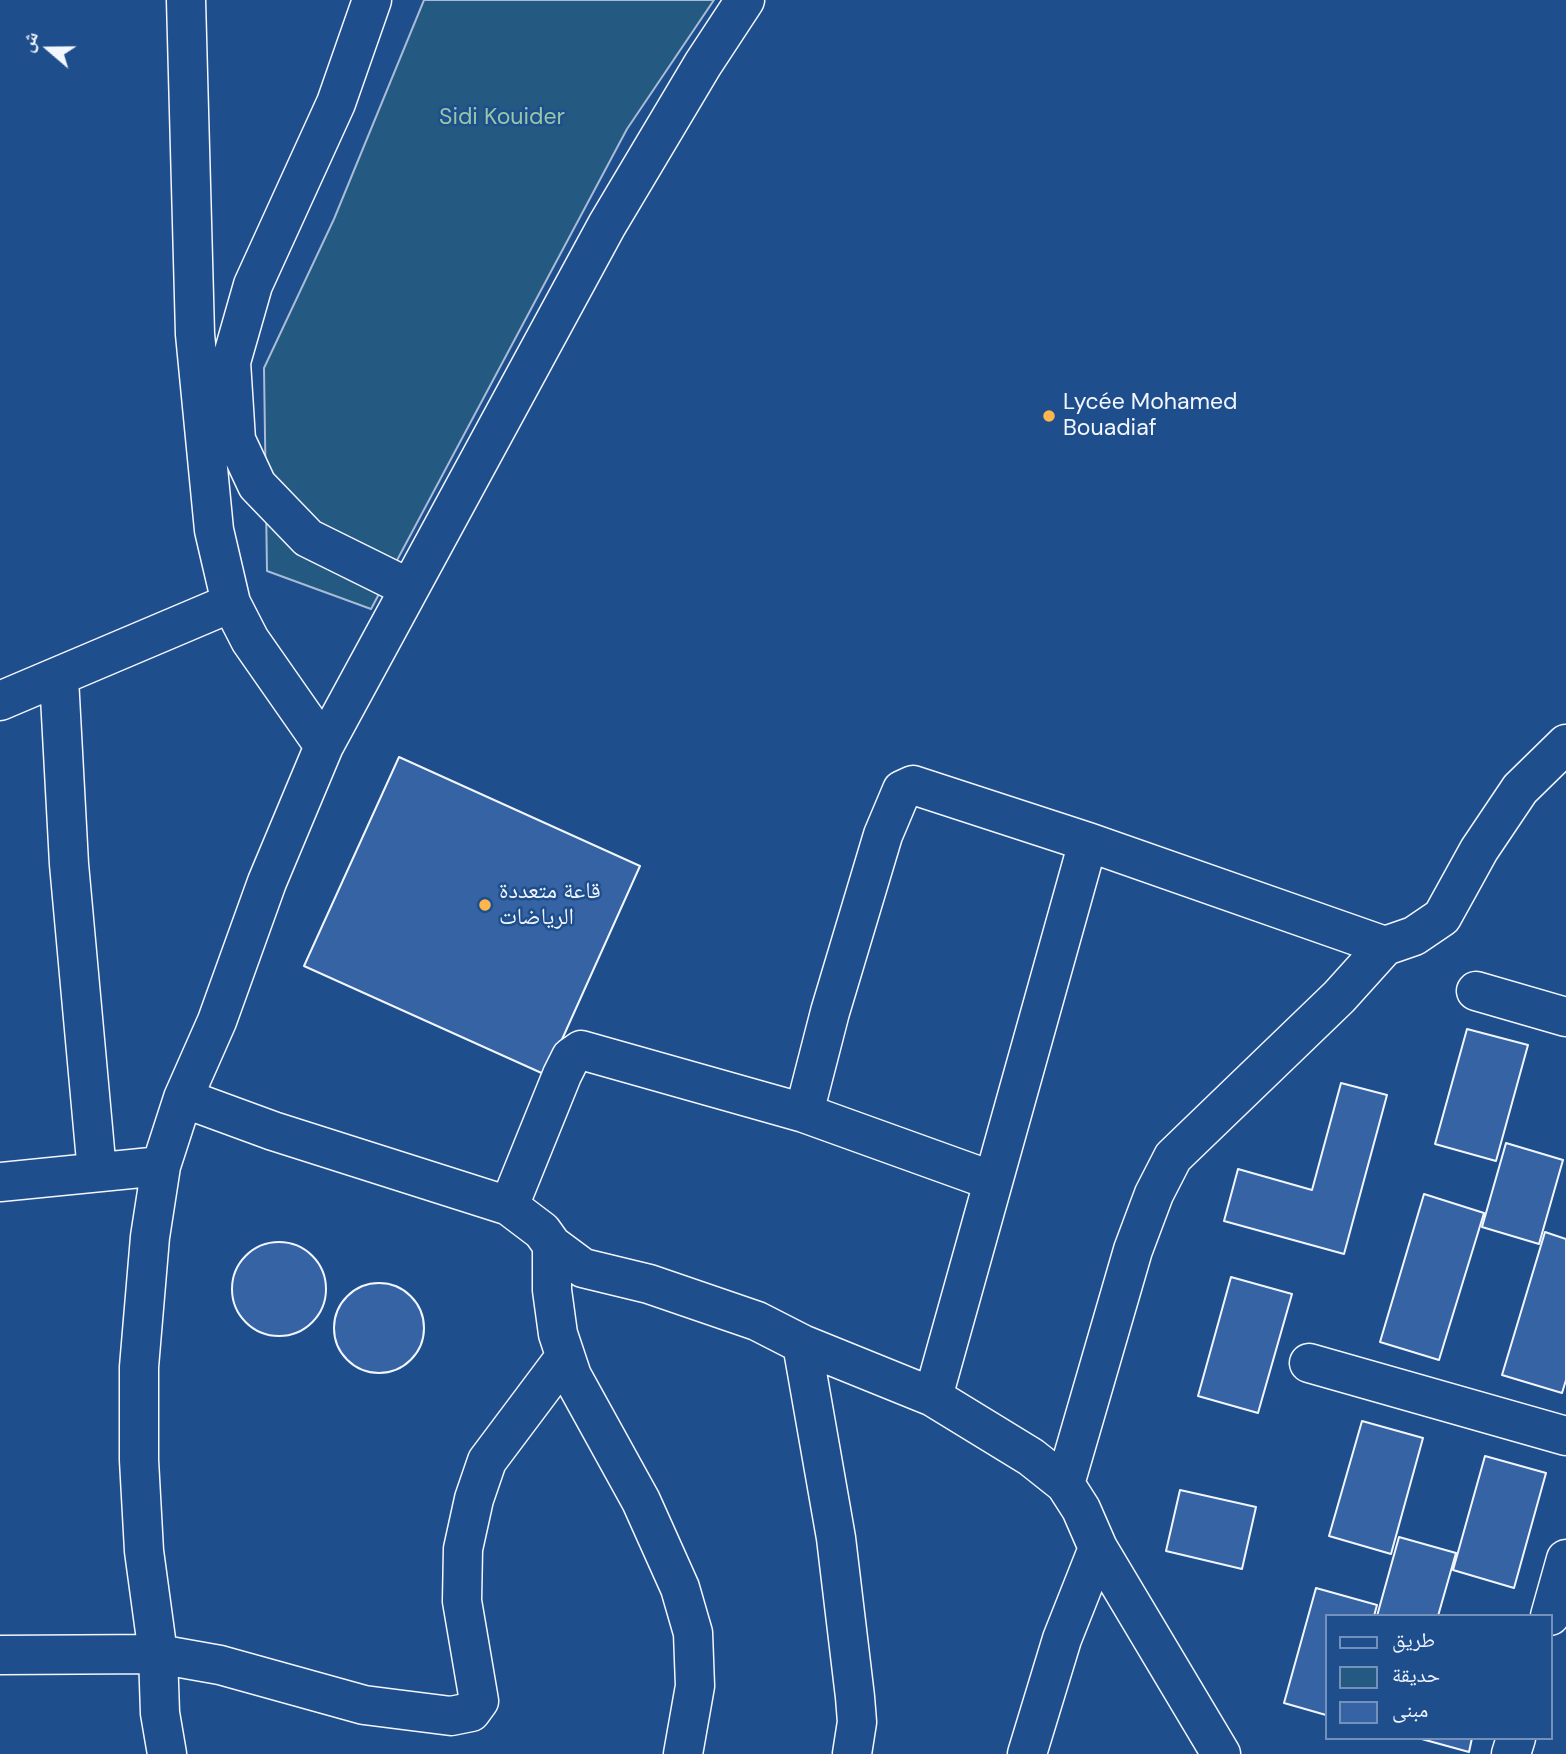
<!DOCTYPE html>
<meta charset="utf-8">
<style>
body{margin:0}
#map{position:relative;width:1566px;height:1754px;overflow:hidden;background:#1f4e8c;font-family:"DM Sans","Noto Naskh Arabic",sans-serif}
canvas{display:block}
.legend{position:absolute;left:1325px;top:1614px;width:228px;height:126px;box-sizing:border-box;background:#1f4e8c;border:2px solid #7391ba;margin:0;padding:9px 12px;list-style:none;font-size:21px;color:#f2f6ff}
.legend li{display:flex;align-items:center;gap:14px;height:35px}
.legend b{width:35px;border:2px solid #7391ba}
.north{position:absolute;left:14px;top:14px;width:70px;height:70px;-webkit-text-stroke:5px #1f4e8c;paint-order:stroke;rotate:290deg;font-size:19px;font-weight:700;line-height:28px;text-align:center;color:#f2f6ff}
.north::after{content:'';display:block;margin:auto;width:24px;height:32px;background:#f2f6ff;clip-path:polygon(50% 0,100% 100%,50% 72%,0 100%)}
</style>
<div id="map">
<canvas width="1566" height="1754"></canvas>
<ul class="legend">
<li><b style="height:9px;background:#1f4e8c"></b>طريق</li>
<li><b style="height:19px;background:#245a82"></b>حديقة</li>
<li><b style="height:19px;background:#3563a3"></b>مبنى</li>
</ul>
<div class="north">ش</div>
</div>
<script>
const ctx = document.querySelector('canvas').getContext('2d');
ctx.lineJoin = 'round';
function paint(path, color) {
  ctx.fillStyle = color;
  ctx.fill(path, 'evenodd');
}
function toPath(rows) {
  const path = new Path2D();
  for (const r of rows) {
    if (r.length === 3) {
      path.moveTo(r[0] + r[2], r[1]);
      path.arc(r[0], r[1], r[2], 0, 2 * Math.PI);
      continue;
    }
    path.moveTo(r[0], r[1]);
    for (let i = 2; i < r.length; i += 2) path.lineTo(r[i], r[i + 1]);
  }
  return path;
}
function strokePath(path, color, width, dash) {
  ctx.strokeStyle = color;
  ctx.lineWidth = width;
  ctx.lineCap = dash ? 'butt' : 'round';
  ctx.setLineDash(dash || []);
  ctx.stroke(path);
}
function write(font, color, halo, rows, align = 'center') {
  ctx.font = font + ' "DM Sans","Noto Naskh Arabic",sans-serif';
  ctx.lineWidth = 5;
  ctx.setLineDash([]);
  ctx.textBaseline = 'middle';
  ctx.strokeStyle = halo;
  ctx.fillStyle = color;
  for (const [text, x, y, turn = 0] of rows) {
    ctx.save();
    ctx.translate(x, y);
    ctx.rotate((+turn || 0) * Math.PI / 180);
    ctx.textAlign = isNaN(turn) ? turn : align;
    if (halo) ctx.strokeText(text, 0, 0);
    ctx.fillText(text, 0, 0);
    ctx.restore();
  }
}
const green = toPath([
 [424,0,714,0,627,129,371,609,267,571,264,368,334,219,424,0]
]);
paint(green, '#245a82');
strokePath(green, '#a8bbd7', 2);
const building = toPath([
 [399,757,640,866,546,1075,304,966,399,757],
 [1467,1029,1528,1045,1496,1161,1435,1144,1467,1029],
 [1341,1083,1387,1095,1344,1254,1224,1221,1238,1169,1312,1190,1341,1083],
 [1506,1143,1563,1160,1539,1244,1482,1227,1506,1143],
 [1424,1194,1484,1213,1439,1360,1380,1342,1424,1194],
 [1545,1232,1566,1239,1566,1380,1562,1393,1502,1375,1545,1232],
 [279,1289,47],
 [1231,1277,1292,1294,1258,1413,1198,1396,1231,1277],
 [379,1328,45],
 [1362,1421,1423,1438,1391,1554,1329,1536,1362,1421],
 [1485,1456,1546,1473,1514,1588,1453,1570,1485,1456],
 [1180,1490,1256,1507,1242,1569,1166,1551,1180,1490],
 [1399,1537,1456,1553,1438,1616,1377,1616,1399,1537],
 [1316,1588,1377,1605,1374,1616,1326,1616,1326,1715,1284,1703,1316,1588],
 [1418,1738,1472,1738,1469,1752,1418,1738]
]);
paint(building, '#3563a3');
strokePath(building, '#f2f6ff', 2);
const minor = toPath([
 [186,0,195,334,214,530,231,603,250,640,324,746],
 [372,0,336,103,253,285,231,362,236,440,257,485,308,538,409,588],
 [59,678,69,864,97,1172],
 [0,701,231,603],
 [1476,991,1566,1017],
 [183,1098,273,1131,509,1206,542,1231,552,1245,583,1268,649,1284,757,1321,802,1344,933,1397,1031,1457,1065,1484,1081,1509,1098,1548,1221,1754],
 [804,1113,830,1012,883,835,902,790,913,785,1088,842,1385,946],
 [0,1182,161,1166],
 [509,1206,562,1075,571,1057,581,1050,804,1113,993,1181],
 [552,1245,552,1290,558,1334,572,1376,641,1501,680,1588,693,1633,695,1686,683,1754],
 [802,1344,836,1538,855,1697,857,1722,852,1754],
 [1309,1363,1566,1436],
 [933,1397,1088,842],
 [1065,1484,1133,1250,1154,1194,1173,1157,1339,997,1385,946,1414,936,1442,917,1479,850,1520,789,1566,744],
 [1550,1616,1566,1559],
 [0,1655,158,1654,220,1665,364,1705,451,1716,471,1712,479,1701,462,1601,463,1549,474,1499,487,1461,565,1357],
 [167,1754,160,1713,158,1654,144,1551,139,1460,139,1367,150,1237,161,1166,183,1098,217,1021,267,882,324,746,607,225,703,64,745,0],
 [1027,1754,1062,1639,1098,1548],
 [1511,1754,1516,1738]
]);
strokePath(minor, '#f2f6ff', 41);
strokePath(minor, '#1f4e8c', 38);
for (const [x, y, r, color] of [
 [1049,416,7,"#ffb74d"],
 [485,905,7,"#ffb74d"]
]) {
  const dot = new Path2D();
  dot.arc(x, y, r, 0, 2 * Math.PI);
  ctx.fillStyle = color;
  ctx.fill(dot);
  strokePath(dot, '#1f4e8c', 2.5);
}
write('23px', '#97c8a6', '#1f4e8c', [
 ["Sidi Kouider",502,118]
]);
write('23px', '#f2f6ff', '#1f4e8c', [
 ["Lycée Mohamed",1063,403],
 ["Bouadiaf",1063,429],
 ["قاعة متعددة",499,892],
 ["الرياضات",499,918]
], 'left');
</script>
